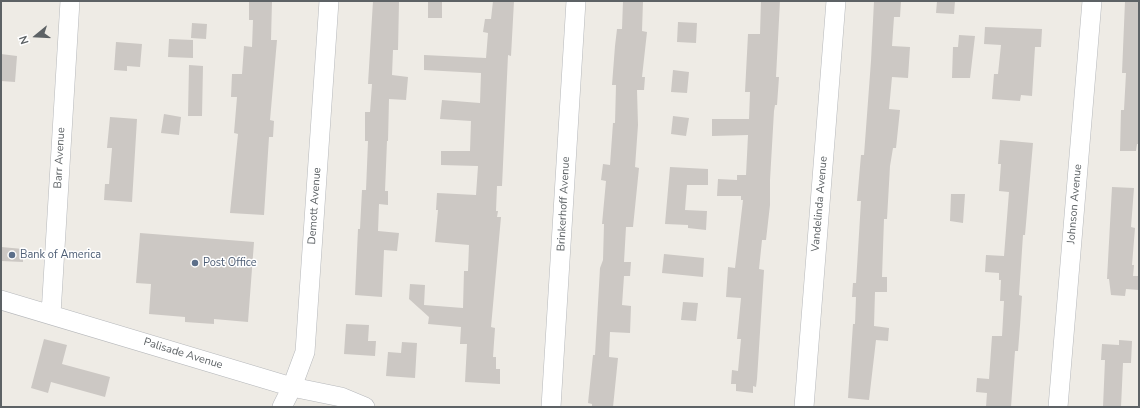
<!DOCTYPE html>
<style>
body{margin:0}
#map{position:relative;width:1140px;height:408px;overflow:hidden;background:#eeebe5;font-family:"Nunito Sans",sans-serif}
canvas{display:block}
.frame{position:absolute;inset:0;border:2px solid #5d6265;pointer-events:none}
.north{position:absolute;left:16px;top:16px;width:40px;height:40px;-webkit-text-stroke:3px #fff;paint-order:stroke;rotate:252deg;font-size:11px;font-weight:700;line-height:16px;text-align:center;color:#5d6265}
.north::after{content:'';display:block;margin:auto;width:14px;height:18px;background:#5d6265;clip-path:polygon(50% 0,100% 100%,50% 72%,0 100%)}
</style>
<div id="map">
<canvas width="1140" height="408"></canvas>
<div class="frame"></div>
<div class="north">N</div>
</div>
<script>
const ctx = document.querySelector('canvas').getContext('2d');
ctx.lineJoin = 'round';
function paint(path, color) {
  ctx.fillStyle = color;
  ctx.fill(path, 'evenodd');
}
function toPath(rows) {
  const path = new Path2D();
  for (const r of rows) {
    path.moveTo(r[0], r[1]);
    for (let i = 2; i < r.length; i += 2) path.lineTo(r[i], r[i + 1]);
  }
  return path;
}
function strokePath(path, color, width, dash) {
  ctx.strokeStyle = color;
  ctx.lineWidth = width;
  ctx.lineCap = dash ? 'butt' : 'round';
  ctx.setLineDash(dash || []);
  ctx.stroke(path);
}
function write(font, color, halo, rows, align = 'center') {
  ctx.font = font + ' "Nunito Sans",sans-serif';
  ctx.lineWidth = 3;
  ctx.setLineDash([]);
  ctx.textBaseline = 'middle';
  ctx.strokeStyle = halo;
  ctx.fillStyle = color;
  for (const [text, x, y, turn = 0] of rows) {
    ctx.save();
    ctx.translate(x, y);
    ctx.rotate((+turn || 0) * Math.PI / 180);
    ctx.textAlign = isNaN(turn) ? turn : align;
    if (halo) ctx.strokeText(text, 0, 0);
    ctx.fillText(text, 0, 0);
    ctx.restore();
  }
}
paint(toPath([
 [249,1,272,1,271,40,277,40,270,120,274,121,273,137,269,137,264,215,230,213,238,134,234,133,237,97,231,97,232,74,242,74,244,46,252,47,253,20,249,20],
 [373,1,399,2,398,50,393,50,392,75,408,77,406,100,389,99,388,141,387,141,385,191,388,191,388,205,379,204,378,231,399,233,397,251,384,250,382,297,355,295,358,229,360,229,362,190,366,190,368,141,365,141,365,112,370,112,372,84,368,84],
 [493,1,514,1,511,56,508,55,502,186,497,186,496,211,498,211,497,217,501,217,491,327,495,328,493,357,496,357,496,369,500,369,500,384,465,382,467,344,460,344,461,327,428,324,429,317,409,299,410,284,425,285,424,305,463,308,464,271,468,271,469,245,435,242,438,210,436,210,437,193,476,195,478,166,441,165,441,151,470,151,471,121,440,119,442,100,480,103,481,73,424,70,424,55,486,58,488,33,483,32,485,19,491,19],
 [623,1,643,1,642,31,647,32,642,77,645,77,644,90,637,90,638,125,635,167,639,168,633,227,626,227,624,262,631,262,630,276,624,276,622,305,631,306,630,333,610,332,609,357,618,358,613,407,592,407,592,404,588,403,593,355,595,355,600,268,603,260,604,224,602,224,606,181,601,180,603,164,610,165,613,123,615,123,616,85,612,85,615,46,617,29,622,29],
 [761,1,780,1,776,77,779,77,777,105,775,105,774,111,770,180,770,205,766,240,762,240,759,269,764,270,757,379,756,387,753,386,753,393,736,391,736,384,731,384,732,370,738,371,741,339,737,339,741,298,726,297,728,267,735,268,743,200,741,200,741,196,717,196,718,179,737,180,737,175,746,175,748,135,712,136,712,119,749,119,750,92,745,92,748,34,760,34],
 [874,1,901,1,900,17,894,17,892,46,910,47,908,78,892,77,889,109,900,110,896,148,893,148,890,166,887,219,884,219,882,277,887,277,887,292,875,292,874,326,889,328,888,341,876,340,869,400,848,398,853,324,855,324,856,297,852,297,853,283,856,283,861,201,857,201,861,155,864,155,871,61],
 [937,1,955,1,954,14,936,13],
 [1125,1,1139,1,1139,144,1137,144,1136,151,1120,151,1121,110,1124,110,1126,73,1122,73],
 [428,2,442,2,442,18,428,18],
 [678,22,697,23,696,43,677,42],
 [192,23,207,24,206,39,191,38],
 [985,27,1042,29,1041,47,1035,47,1032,96,1021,95,1020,101,992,99,994,74,998,74,1001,45,984,44],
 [959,35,975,36,970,78,952,78,953,47,958,47],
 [169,39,193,40,193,58,168,57],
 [116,42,142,44,140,67,127,66,127,71,114,70],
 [1,54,17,56,15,82,1,81],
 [189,65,203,66,202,116,188,116],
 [673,70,689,72,687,93,671,92],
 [164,114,181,117,179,135,161,133],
 [673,116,689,118,686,136,671,134],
 [110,117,137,119,132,202,104,200,105,184,109,184,112,148,107,148],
 [1000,140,1033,143,1025,235,1023,235,1019,295,1022,296,1020,326,1018,351,1015,351,1011,407,986,407,987,393,976,392,977,378,989,379,992,336,1002,336,1004,301,1000,301,1001,280,999,280,999,273,985,272,986,255,1004,256,1009,192,999,191,1001,164,998,164],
 [670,167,708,169,708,185,687,185,685,210,707,211,706,230,688,228,688,225,665,224],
 [1112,187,1134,188,1131,227,1135,228,1132,265,1134,265,1133,276,1139,276,1139,290,1126,289,1125,296,1111,295,1109,279,1107,279],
 [951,194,965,194,963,223,950,221],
 [140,233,254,242,248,322,214,319,214,324,185,322,185,317,149,314,151,284,136,283],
 [1,247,23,249,23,262,1,261],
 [664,254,704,258,703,277,662,273],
 [683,302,698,303,696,321,681,320],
 [346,324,369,325,368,341,376,341,375,356,344,354],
 [44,339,67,345,62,364,110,377,105,397,51,382,48,393,31,388],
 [1119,340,1132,341,1131,363,1123,363,1121,407,1103,407,1105,360,1101,360,1102,344,1119,345],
 [402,342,417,343,415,378,386,376,388,352,401,353]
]), '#ccc8c4');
const minor = toPath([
 [1,300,292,387,341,397,365,407],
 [51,314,70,1],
 [282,407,292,387,305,352,329,1],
 [551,407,576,1],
 [804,407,836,1],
 [1058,407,1092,1]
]);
strokePath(minor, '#b6b8bb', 20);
strokePath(minor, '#fff', 19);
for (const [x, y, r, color] of [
 [12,255,4,"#5c6f8a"],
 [195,263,4,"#5c6f8a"]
]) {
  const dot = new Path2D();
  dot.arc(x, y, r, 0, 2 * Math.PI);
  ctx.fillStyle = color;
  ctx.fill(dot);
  strokePath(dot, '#fff', 1.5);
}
write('11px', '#5d6265', '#fff', [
 ["Barr Avenue",60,158,-87],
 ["Brinkerhoff Avenue",564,204,-87],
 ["Vandelinda Avenue",820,204,-85],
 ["Johnson Avenue",1075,204,-85],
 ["Demott Avenue",315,206,-86],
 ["Palisade Avenue",183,354,17]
]);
write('11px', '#4e5e75', '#fff', [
 ["Bank of America",20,255],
 ["Post Office",203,263]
], 'left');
</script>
